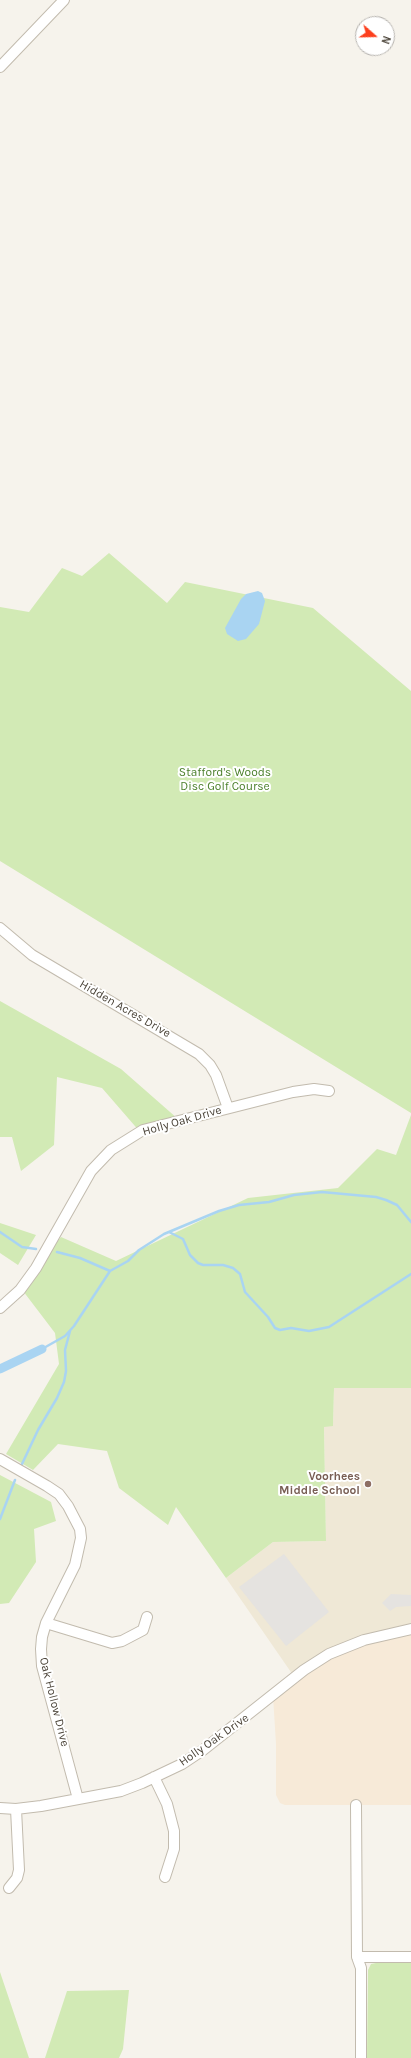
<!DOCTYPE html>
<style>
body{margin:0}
#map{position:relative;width:411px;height:2058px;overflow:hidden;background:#f6f3ec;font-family:Karla,sans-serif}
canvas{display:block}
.north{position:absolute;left:355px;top:16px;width:40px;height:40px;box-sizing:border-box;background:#fff;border:1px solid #b7b4b0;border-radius:50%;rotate:110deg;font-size:11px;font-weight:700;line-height:16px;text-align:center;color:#4b4439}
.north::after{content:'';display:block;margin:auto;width:14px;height:18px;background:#fc3f1d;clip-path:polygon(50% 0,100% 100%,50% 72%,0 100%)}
</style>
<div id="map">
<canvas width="411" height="2058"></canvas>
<div class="north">N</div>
</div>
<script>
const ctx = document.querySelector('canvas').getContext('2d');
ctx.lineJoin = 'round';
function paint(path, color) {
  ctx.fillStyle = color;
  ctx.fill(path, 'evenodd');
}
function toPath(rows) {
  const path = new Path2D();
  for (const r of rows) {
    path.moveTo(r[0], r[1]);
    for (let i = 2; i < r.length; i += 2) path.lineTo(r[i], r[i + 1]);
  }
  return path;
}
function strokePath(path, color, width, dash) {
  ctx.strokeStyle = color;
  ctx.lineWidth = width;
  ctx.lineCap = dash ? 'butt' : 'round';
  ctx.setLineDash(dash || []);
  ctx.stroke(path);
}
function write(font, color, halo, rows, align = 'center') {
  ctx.font = font + ' Karla,sans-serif';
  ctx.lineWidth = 4;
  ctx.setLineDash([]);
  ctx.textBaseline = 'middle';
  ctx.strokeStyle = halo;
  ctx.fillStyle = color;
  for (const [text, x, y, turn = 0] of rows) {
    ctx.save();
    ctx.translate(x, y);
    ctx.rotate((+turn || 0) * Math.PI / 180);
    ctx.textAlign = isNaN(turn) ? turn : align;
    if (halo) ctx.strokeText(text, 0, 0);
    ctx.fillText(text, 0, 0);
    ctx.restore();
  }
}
paint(toPath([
 [411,1629,411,1805,285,1805,280,1803,276,1795,276,1744,273,1696,329,1654]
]), '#f7ead8');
paint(toPath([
 [334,1388,411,1388,411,1629,364,1640,295,1678,226,1578,273,1542,326,1541,324,1426,333,1426]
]), '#efe8d6');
paint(toPath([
 [109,553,167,603,185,582,313,608,411,691,411,1113,0,861,0,607,29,612,62,568,82,576],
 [0,1001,121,1069,178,1119,141,1133,102,1088,57,1077,54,1145,21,1171,12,1137,0,1137],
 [411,1115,411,1388,334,1388,333,1426,324,1427,326,1541,273,1542,226,1578,176,1507,168,1525,119,1488,107,1451,58,1444,33,1470,6,1454,59,1364,55,1333,20,1287,61,1237,116,1261,248,1198,338,1188,377,1149,396,1155],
 [0,1223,36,1235,18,1265,0,1253],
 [0,1475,51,1502,56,1521,34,1529,36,1562,9,1603,0,1604],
 [376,1963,411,1963,411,2058,367,2058,368,1970,371,1964],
 [0,1972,29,2058,0,2058],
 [129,1990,123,2049,119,2058,45,2058,67,1991]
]), '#d2eab5');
paint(toPath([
 [284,1554,329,1612,286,1646,239,1587],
 [391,1594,411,1595,411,1606,396,1607,390,1611,382,1603]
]), '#e5e3e0');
paint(toPath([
 [258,591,262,593,265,601,259,624,246,639,238,641,227,634,225,628,241,599,246,594]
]), '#a9d4f2');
strokePath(toPath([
 [0,1232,22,1247,36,1249],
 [169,1232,183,1239,190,1255,198,1263,203,1265,223,1265,233,1268,240,1274,245,1292,268,1317,275,1328,280,1330,291,1328,309,1331,329,1327,411,1274],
 [57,1252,80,1258,110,1271],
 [42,1349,65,1336,74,1326,110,1271,128,1261,139,1250,164,1234,219,1211,239,1205,269,1202,294,1195,322,1192,376,1197,386,1200,397,1205,411,1222],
 [22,1464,38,1430,57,1398,64,1382,66,1371,65,1350,70,1331],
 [0,1519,15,1480]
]), '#a9d4f2', 2.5);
strokePath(toPath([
 [0,1369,42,1349]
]), '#a9d4f2', 9);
const minor = toPath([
 [0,67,64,0],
 [0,928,32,955,199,1054,210,1065,216,1075,228,1108],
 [0,1308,20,1290,36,1268,91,1171,111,1150,143,1130,293,1092,314,1089,329,1091],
 [0,1459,47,1486,59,1494,68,1506,80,1529,81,1538,75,1565,46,1623,42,1637,41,1649,42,1666,78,1799],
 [46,1623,112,1643,122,1641,143,1630,147,1617],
 [154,1777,167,1804,174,1831,174,1849,165,1877],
 [356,1805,357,1957,361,1968,361,2058],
 [0,1808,16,1809,41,1806,121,1791,142,1783,182,1764,203,1750,304,1670,329,1654,364,1640,411,1629],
 [9,1888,17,1878,19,1870,16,1809],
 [357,1957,411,1957]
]);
strokePath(minor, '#c2bbae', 12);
strokePath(minor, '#fff', 10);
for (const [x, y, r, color] of [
 [368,1484,4,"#8d6e63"]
]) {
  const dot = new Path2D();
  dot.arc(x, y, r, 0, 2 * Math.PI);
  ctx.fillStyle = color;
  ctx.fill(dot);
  strokePath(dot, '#fff', 1.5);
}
write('12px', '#4a7f2a', '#fff', [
 ["Stafford's Woods",225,773],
 ["Disc Golf Course",225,787]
]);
write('12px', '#4b4439', '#fff', [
 ["Hidden Acres Drive",125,1009,30],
 ["Holly Oak Drive",182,1121,-16],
 ["Oak Hollow Drive",54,1702,76],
 ["Holly Oak Drive",214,1740,-35]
]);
write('bold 12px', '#785e54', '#fff', [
 ["Voorhees",360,1477],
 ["Middle School",360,1491]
], 'right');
</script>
